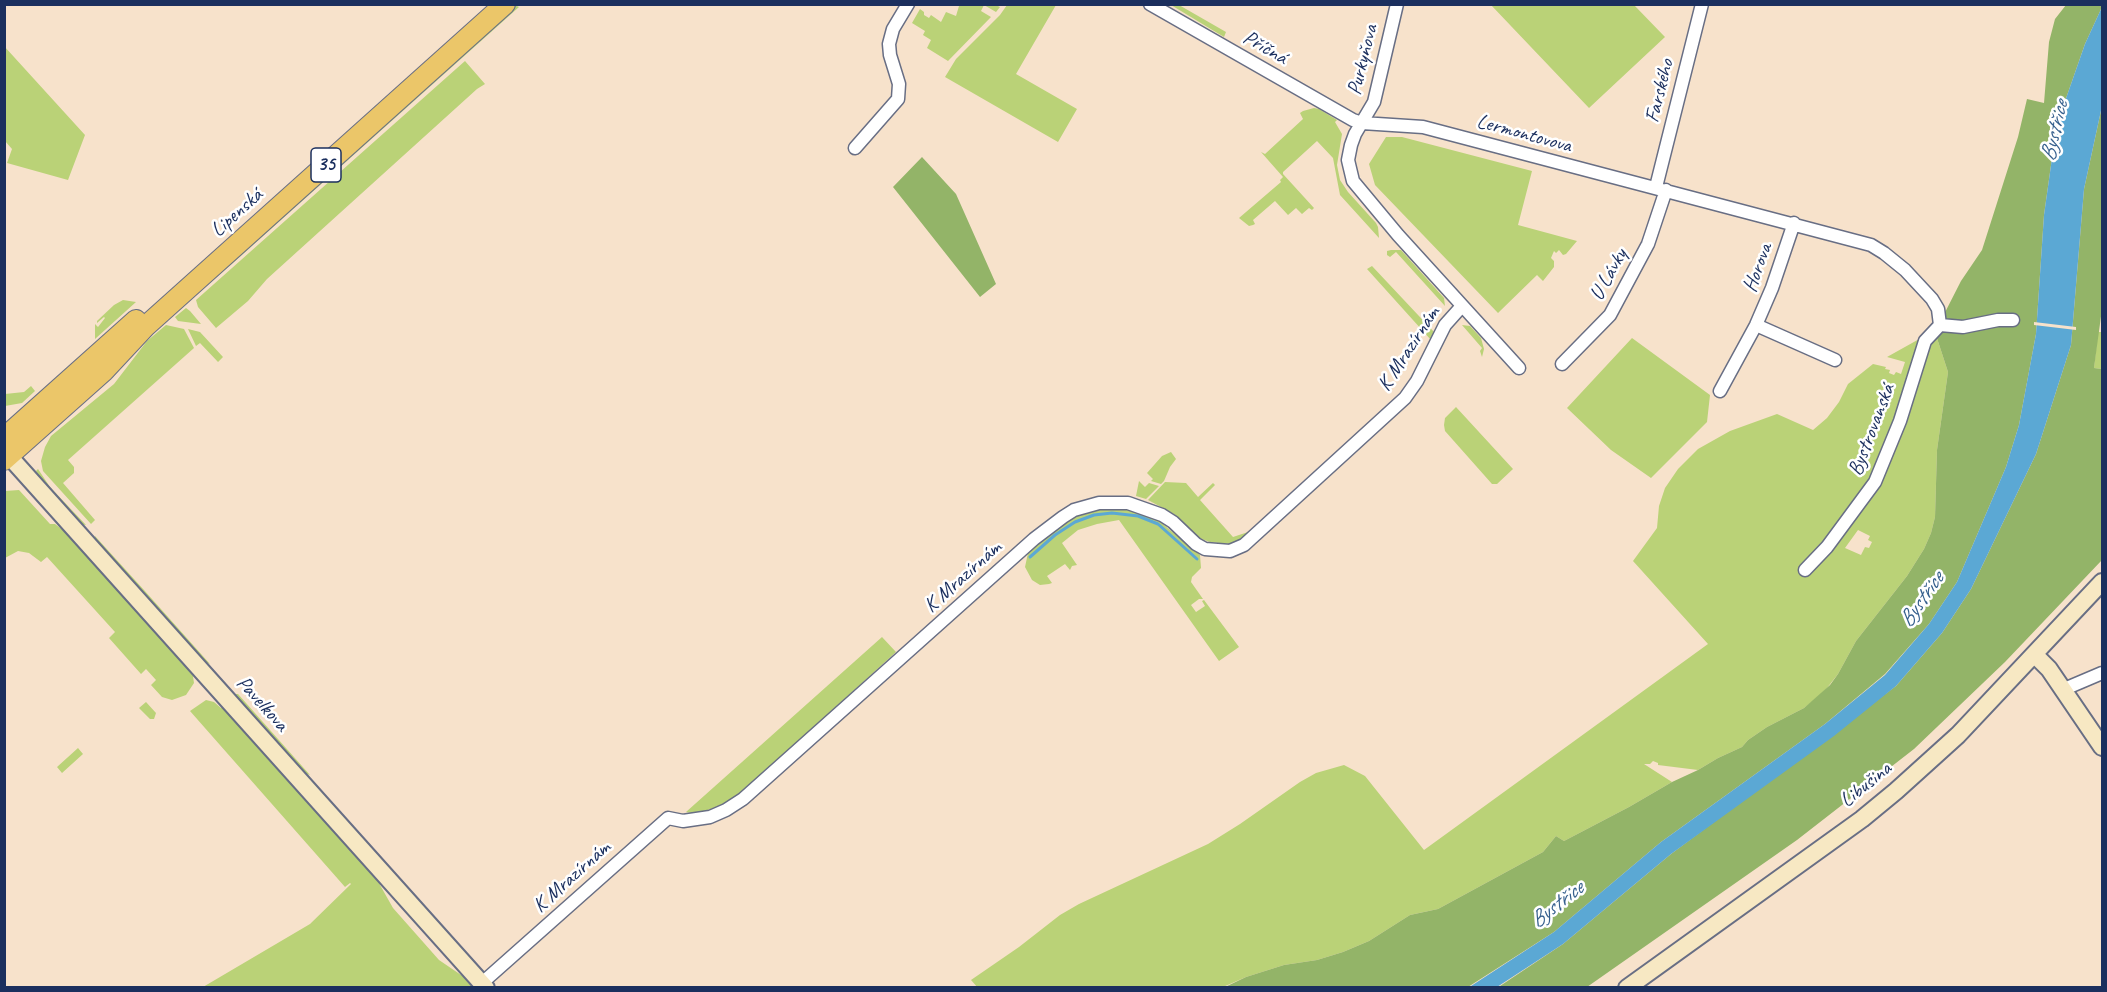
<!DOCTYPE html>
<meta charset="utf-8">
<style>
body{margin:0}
#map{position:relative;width:2107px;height:992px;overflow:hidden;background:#f7e2cb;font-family:Caveat,sans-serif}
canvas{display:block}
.frame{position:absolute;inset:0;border:6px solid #1b2f5e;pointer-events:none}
</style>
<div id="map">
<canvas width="2107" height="992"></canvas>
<div class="frame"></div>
</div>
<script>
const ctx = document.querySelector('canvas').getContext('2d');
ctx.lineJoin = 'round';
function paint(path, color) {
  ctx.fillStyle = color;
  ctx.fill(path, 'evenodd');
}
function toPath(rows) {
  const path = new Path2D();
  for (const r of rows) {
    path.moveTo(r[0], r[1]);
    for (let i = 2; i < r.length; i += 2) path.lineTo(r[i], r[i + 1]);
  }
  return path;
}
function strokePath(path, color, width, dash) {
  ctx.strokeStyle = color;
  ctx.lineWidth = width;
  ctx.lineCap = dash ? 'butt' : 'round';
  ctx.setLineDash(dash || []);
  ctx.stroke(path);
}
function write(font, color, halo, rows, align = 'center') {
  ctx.font = font + ' Caveat,sans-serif';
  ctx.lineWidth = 5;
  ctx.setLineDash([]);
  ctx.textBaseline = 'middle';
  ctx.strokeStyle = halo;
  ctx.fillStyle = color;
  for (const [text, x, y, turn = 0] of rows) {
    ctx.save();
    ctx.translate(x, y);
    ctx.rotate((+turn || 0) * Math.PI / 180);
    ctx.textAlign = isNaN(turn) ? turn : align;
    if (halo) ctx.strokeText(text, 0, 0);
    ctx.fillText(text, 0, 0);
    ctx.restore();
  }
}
paint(toPath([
 [515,5,519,7,233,263,144,340,110,381,147,335],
 [955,5,996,5,1000,7,996,12,984,5,981,11,991,17,948,61,927,48,931,40,923,35,925,31,912,23,920,9,924,12,924,15,929,18,931,15,941,22,946,12,956,16,959,6],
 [1007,5,1056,5,1016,74,1077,109,1058,142,945,77,956,59,1000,15],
 [1171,5,1179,5,1226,32,1224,37],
 [1491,5,1634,5,1665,37,1589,108],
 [4,46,85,135,68,180,7,163,12,149,5,141],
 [465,61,485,84,477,89,267,279,248,301,216,328,198,307,196,300],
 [1314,108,1319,109,1337,120,1335,122,1342,134,1337,165,1340,180,1348,192,1376,223,1378,227,1379,238,1340,195,1333,158,1317,141,1283,172,1283,174,1314,208,1312,210,1309,208,1302,214,1296,208,1288,215,1275,201,1253,220,1255,224,1253,225,1249,226,1239,218,1281,182,1280,180,1283,177,1261,152,1265,154,1303,119,1300,113,1303,111],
 [1386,137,1402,137,1532,171,1518,225,1577,241,1566,254,1563,255,1559,250,1556,253,1554,251,1551,258,1554,261,1554,267,1543,281,1537,275,1498,313,1375,185,1369,164],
 [1391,250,1401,250,1444,298,1445,306,1396,252,1390,257,1387,255,1387,251],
 [1372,266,1434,332,1431,340,1367,269],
 [123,300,136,302,95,339,95,324,98,327,105,318,104,317,97,323,97,321,114,305],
 [186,308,190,311,201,324,178,321,175,317],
 [166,325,184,329,194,348,68,460,74,467,74,473,63,483,95,520,91,524,43,471,41,461,45,447,51,436,114,384,147,341],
 [1462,325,1470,326,1481,338,1484,349,1482,357,1480,351,1482,348],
 [188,329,200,332,223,357,218,362,200,343,196,346],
 [1935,332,1948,372,1937,450,1935,517,1931,533,1924,549,1907,576,1856,641,1838,674,1823,693,1804,708,1767,727,1748,740,1742,747,1718,758,1698,770,1658,765,1658,763,1653,761,1650,764,1644,764,1672,782,1629,807,1564,841,1556,836,1543,852,1438,909,1410,915,1369,941,1343,952,1317,960,1284,965,1246,977,1223,987,978,988,971,980,1019,947,1060,915,1079,904,1208,844,1240,824,1300,782,1316,773,1344,765,1365,776,1424,850,1708,644,1633,561,1657,528,1659,506,1665,488,1678,469,1698,449,1730,431,1777,414,1813,430,1827,418,1839,402,1848,384,1873,364,1886,367,1885,369,1890,370,1889,373,1894,375,1896,372,1901,374,1905,362,1887,357,1921,338,1893,425,1869,481,1808,562,1816,568,1837,544,1879,485,1903,428],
 [1858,530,1870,536,1868,540,1872,542,1869,548,1865,547,1861,555,1845,548],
 [2098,332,2102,332,2102,369,2094,368],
 [1632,338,1710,395,1707,422,1651,478,1611,450,1567,408],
 [31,386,35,391,22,403,5,406,5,394,24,392],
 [1456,407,1513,469,1497,484,1492,484,1445,431,1444,425,1445,418],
 [1171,452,1176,459,1170,467,1164,481,1161,484,1151,481,1153,479,1147,473,1162,456],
 [38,469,50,487,86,525,79,524,38,478,36,471],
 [1139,481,1145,487,1149,483,1159,486,1146,499,1136,496],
 [1165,482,1186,483,1198,497,1213,483,1215,485,1200,500,1233,537,1251,531,1240,541,1230,544,1210,542,1199,538,1174,514,1148,500],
 [19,490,50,524,55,524,76,540,192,670,194,683,186,695,172,700,162,697,151,685,156,680,146,669,141,674,109,638,115,632,47,557,41,562,29,553,18,551,5,558,5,491],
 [1098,508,1129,509,1158,520,1200,555,1201,568,1192,577,1191,582,1203,599,1199,599,1191,605,1196,612,1205,606,1202,601,1204,600,1239,647,1219,661,1119,520,1097,524,1078,530,1062,543,1077,565,1072,566,1070,570,1065,564,1047,576,1052,583,1049,584,1040,585,1032,580,1025,567,1028,553,1053,530,1075,516],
 [95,536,144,590,210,664,203,661,95,542],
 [882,637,896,652,737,797,724,804,697,814,686,812],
 [236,694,238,694,310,775,304,773,233,697],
 [206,700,214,702,221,708,224,705,379,880,380,885,393,908,439,960,464,977,473,987,203,987,310,924,351,884,350,883,345,887,190,711],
 [146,702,156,713,154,719,150,719,139,708],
 [78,748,83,754,62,773,57,767]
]), '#bad277');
paint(toPath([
 [2066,5,2102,5,2102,7,2085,44,2063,107,2053,151,2044,215,2036,334,2019,425,2006,467,1957,582,1929,624,1885,674,1825,724,1661,842,1554,932,1468,987,1223,988,1246,977,1284,965,1317,960,1343,952,1369,941,1410,915,1438,909,1543,852,1556,836,1564,841,1629,807,1672,782,1698,770,1718,758,1742,747,1748,740,1767,727,1804,708,1830,685,1838,674,1856,641,1907,576,1924,549,1931,533,1935,517,1937,450,1948,372,1935,332,1961,281,1982,250,2018,137,2027,99,2044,103,2049,42,2055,19],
 [2102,106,2102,309,2094,368,2102,369,2102,560,2005,662,1914,749,1797,840,1587,987,1497,988,1563,944,1671,854,1896,686,1942,633,1971,589,2036,454,2071,345,2084,189],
 [922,157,956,194,996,284,980,297,893,187]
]), '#93b468');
paint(toPath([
 [2102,7,2102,106,2084,189,2071,345,2036,454,1971,589,1942,633,1896,686,1834,736,1671,854,1563,944,1497,987,1468,988,1554,932,1661,842,1825,724,1885,675,1929,624,1957,582,2006,467,2019,425,2036,334,2044,215,2053,151,2063,107,2085,44]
]), '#5ba8d4');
paint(toPath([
 [2034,322,2076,327,2076,330,2034,325]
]), '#f7e2cb');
strokePath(toPath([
 [1030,557,1055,535,1075,522,1094,515,1112,513,1138,516,1158,524,1197,559]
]), '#5ba8d4', 3);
const street = toPath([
 [1150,4,1353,120,1362,123,1423,127,1871,245,1884,253,1905,270,1932,299,1938,309,1940,325],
 [1397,4,1374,102,1355,134,1351,145,1348,160,1353,181,1398,235,1519,368],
 [855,148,898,99,899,84,890,55,889,44,893,29,908,4],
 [1656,187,1702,4],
 [1756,325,1835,360],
 [1940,325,1963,327,1998,320,2013,320],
 [1562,364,1610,315,1648,244,1666,190],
 [1720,391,1756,325,1772,288,1794,223],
 [1805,570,1827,547,1875,482,1900,421,1925,341,1940,325],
 [2062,690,2102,673],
 [482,983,668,818,683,821,710,817,726,810,743,799,1034,539,1063,517,1074,510,1099,503,1128,503,1162,515,1173,522,1196,544,1205,549,1230,551,1244,545,1405,398,1417,381,1445,325,1462,306]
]);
const secondary = toPath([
 [9,456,486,988],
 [2035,655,2049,669,2102,747],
 [1627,988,1862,819,1896,791,1958,735,2102,582]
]);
const primary = toPath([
 [4,438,136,320],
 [4,460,104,371,146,326,505,4]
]);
strokePath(street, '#686e84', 15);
strokePath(secondary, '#686e84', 20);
strokePath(primary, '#686e84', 22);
strokePath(street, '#fff', 12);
strokePath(secondary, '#f7e8c3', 16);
strokePath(primary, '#ebc669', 20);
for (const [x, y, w] of [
 [326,165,30]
]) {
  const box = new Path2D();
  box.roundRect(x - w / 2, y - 17, w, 34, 4.5);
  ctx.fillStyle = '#fff';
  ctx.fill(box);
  strokePath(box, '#1b2f5e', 1.5);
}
write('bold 20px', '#1b2f5e', null, [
 ["35",326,165]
]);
write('21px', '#1b2f5e', '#fff', [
 ["Příčná",1265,48,30],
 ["Purkyňova",1363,60,-76],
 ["Farského",1660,91,-76],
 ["Lermontovova",1524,134,15],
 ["Lipenská",237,213,-42],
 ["Horova",1758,268,-70],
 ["U Lávky",1609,275,-61],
 ["K Mrazírnám",1409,349,-57],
 ["Bystrovanská",1872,430,-69],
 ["K Mrazírnám",963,577,-42],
 ["Pavelkova",262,704,48],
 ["Libušina",1866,785,-39],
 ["K Mrazírnám",572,877,-42]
]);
write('italic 22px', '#355f8d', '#fff', [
 ["Bystřice",2055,131,-77],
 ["Bystřice",1922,600,-55],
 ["Bystřice",1557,905,-38]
]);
</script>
